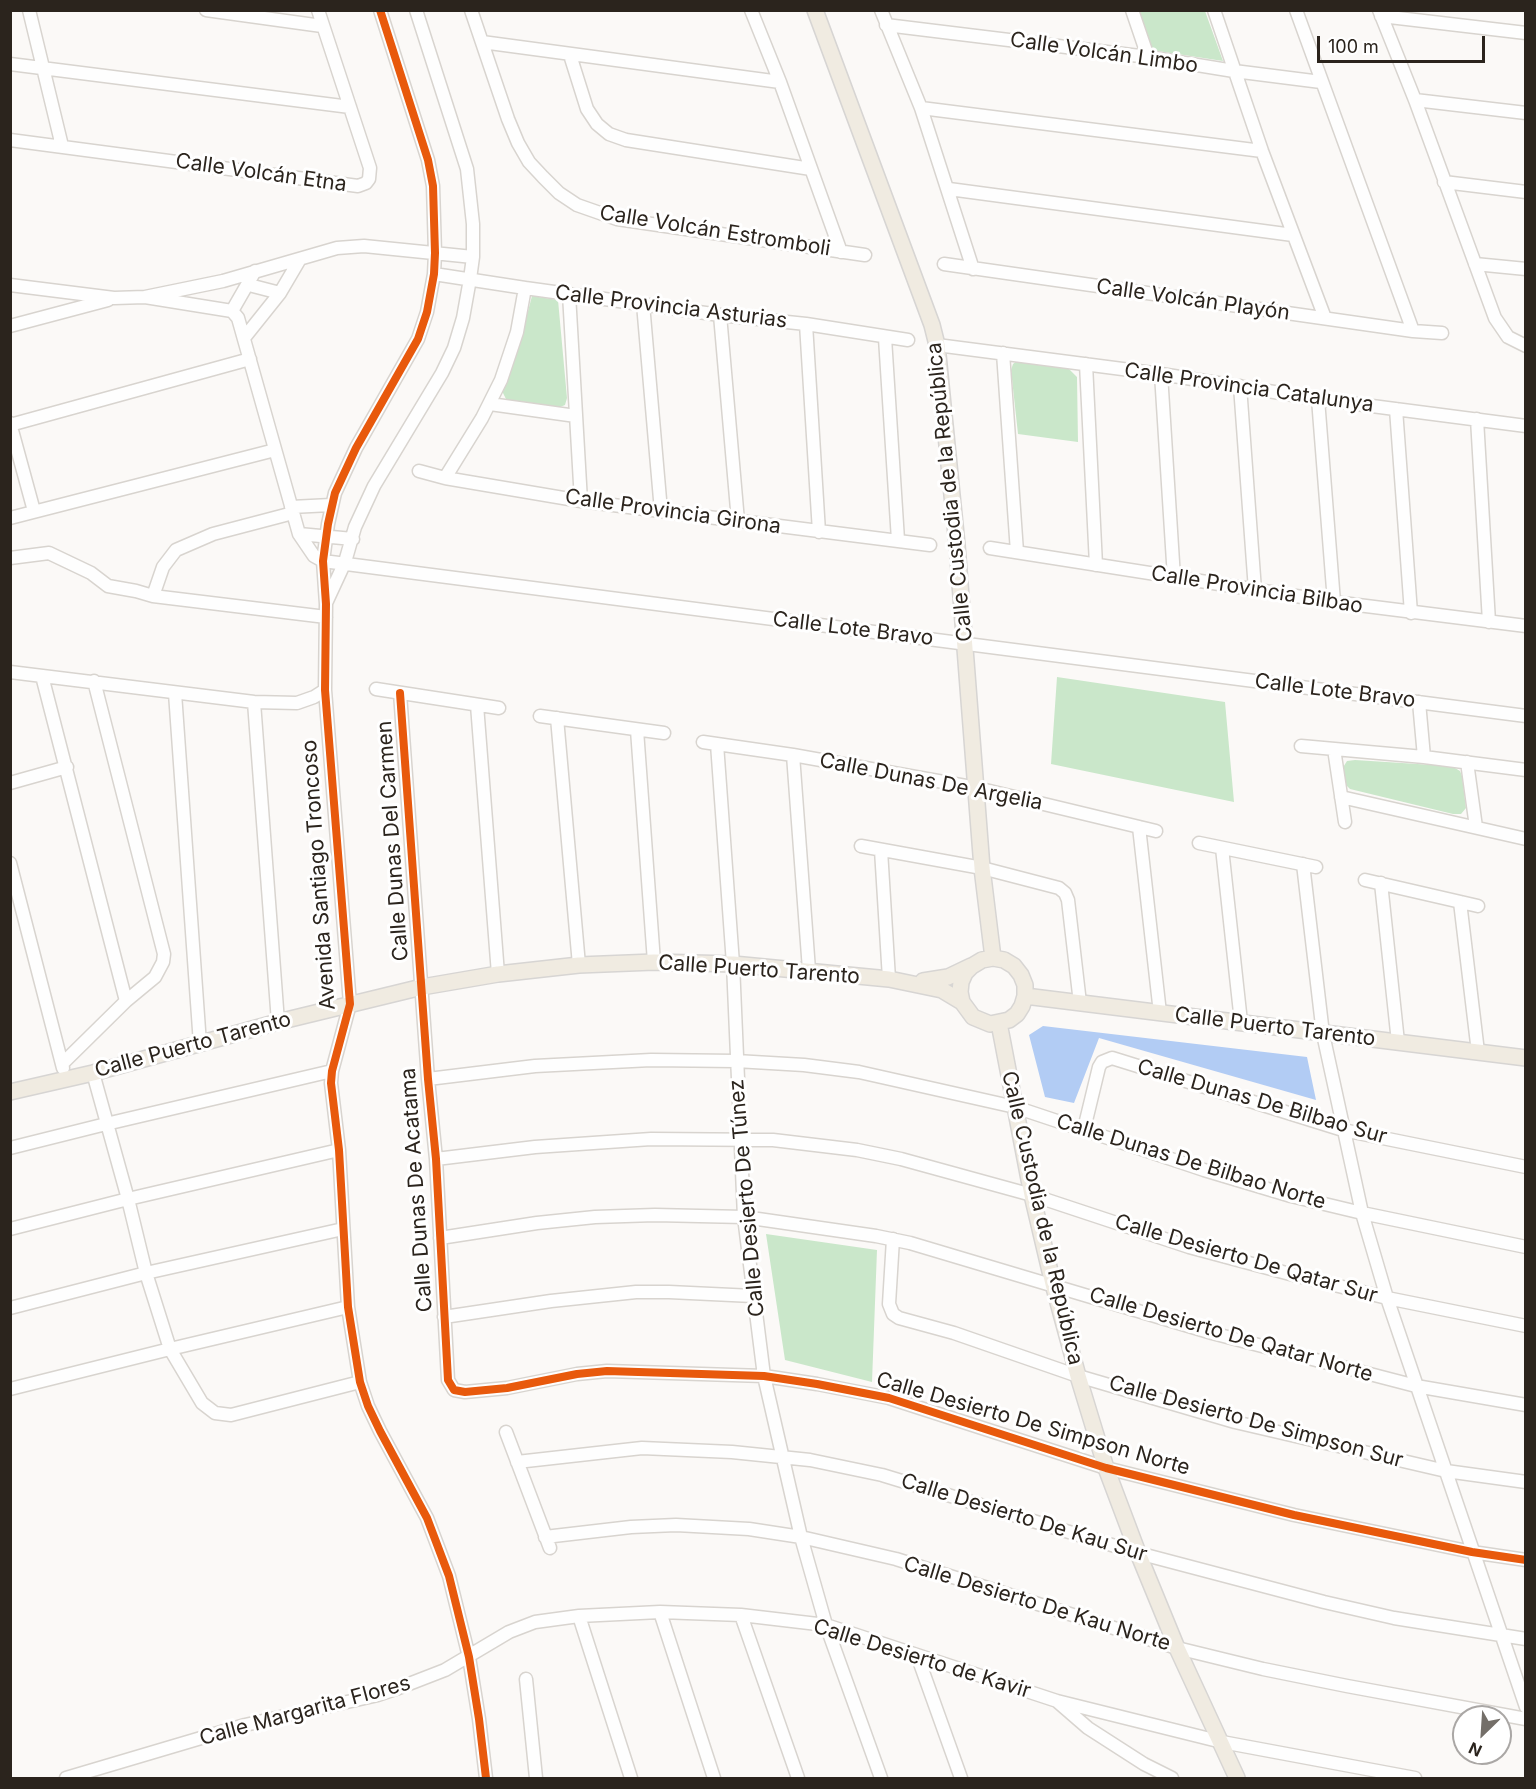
<!DOCTYPE html>
<meta charset="utf-8">
<style>
body{margin:0}
#map{position:relative;width:1536px;height:1789px;overflow:hidden;background:#fbf9f7;font-family:Inter,sans-serif}
canvas{display:block}
.frame{position:absolute;inset:0;border:12px solid #2b241d;pointer-events:none}
.north{position:absolute;left:1452px;top:1705px;width:60px;height:60px;box-sizing:border-box;background:#fff;border:2px solid #aaa7a5;border-radius:50%;rotate:205deg;font-size:16px;font-weight:700;line-height:24px;text-align:center;color:#2b241d}
.north::after{content:'';display:block;margin:auto;width:21px;height:27px;background:#746f69;clip-path:polygon(50% 0,100% 100%,50% 72%,0 100%)}
.scale{position:absolute;left:1317px;top:36px;width:168px;height:27px;box-sizing:border-box;border:3px solid #2b241d;border-top:0;padding-left:8px;font-size:18px;line-height:21px;white-space:nowrap;color:#2b241d;-webkit-text-stroke:4px #fff;paint-order:stroke}
</style>
<div id="map">
<canvas width="1536" height="1789"></canvas>
<div class="frame"></div>
<div class="north">N</div>
<div class="scale">100 m</div>
</div>
<script>
const ctx = document.querySelector('canvas').getContext('2d');
ctx.lineJoin = 'round';
function paint(path, color) {
  ctx.fillStyle = color;
  ctx.fill(path, 'evenodd');
}
function toPath(rows) {
  const path = new Path2D();
  for (const r of rows) {
    path.moveTo(r[0], r[1]);
    for (let i = 2; i < r.length; i += 2) path.lineTo(r[i], r[i + 1]);
  }
  return path;
}
function strokePath(path, color, width, dash) {
  ctx.strokeStyle = color;
  ctx.lineWidth = width;
  ctx.lineCap = dash ? 'butt' : 'round';
  ctx.setLineDash(dash || []);
  ctx.stroke(path);
}
function write(font, color, halo, rows, align = 'center') {
  ctx.font = font + ' Inter,sans-serif';
  ctx.lineWidth = 6;
  ctx.setLineDash([]);
  ctx.textBaseline = 'middle';
  ctx.strokeStyle = halo;
  ctx.fillStyle = color;
  for (const [text, x, y, turn = 0] of rows) {
    ctx.save();
    ctx.translate(x, y);
    ctx.rotate((+turn || 0) * Math.PI / 180);
    ctx.textAlign = isNaN(turn) ? turn : align;
    if (halo) ctx.strokeText(text, 0, 0);
    ctx.fillText(text, 0, 0);
    ctx.restore();
  }
}
paint(toPath([
 [1138,11,1205,11,1223,61,1151,50],
 [532,296,558,300,567,398,565,405,560,407,513,401,506,399,503,393,503,386,517,353],
 [1018,360,1067,367,1077,377,1078,442,1018,434,1011,370,1013,364],
 [1057,677,1225,702,1234,802,1051,764],
 [1355,760,1449,766,1455,768,1460,771,1462,776,1466,808,1461,814,1453,814,1350,789,1346,785,1342,769,1347,761],
 [766,1234,877,1250,872,1382,785,1360]
]), '#cae7ca');
paint(toPath([
 [1043,1026,1307,1057,1316,1100,1099,1038,1074,1103,1045,1097,1029,1035]
]), '#b2ccf4');
const minor = toPath([
 [29,10,62,146],
 [206,10,322,26],
 [380,10,428,160,433,186,435,253,434,274,427,312,418,339,356,448,335,493,328,524,323,561,326,604,325,690,350,1004,332,1071,331,1083,339,1150,348,1307,360,1382,368,1406,380,1431,427,1518,449,1576,469,1657,479,1719,486,1778],
 [471,10,508,119,518,143,529,162,543,177,559,193,577,205,617,219,865,255],
 [751,10,780,82,841,252],
 [881,10,921,108,973,269],
 [1132,10,1148,57],
 [1214,10,1262,151,1325,318],
 [1296,10,1413,331],
 [1379,10,1415,100,1495,318,1508,337,1526,346],
 [1381,16,1526,33],
 [886,25,1148,57,1234,71,1321,82],
 [482,42,780,82],
 [570,55,587,109,597,124,609,134,626,140,811,169],
 [10,64,350,107],
 [1415,100,1526,113],
 [921,108,1262,151],
 [10,140,358,186,366,183,369,179,370,168,318,10],
 [1444,182,1526,192],
 [949,189,1293,235],
 [944,264,1413,331,1442,333],
 [1475,264,1526,269],
 [434,274,525,288,720,315,806,324,908,340],
 [10,285,114,298,145,297,232,311],
 [249,285,280,293],
 [569,294,581,501],
 [145,297,223,281,337,248,364,246,473,257],
 [643,304,661,511],
 [232,311,238,318,299,534,314,556,323,561,1526,716],
 [232,311,255,271],
 [720,315,738,521],
 [806,324,819,532],
 [10,326,108,300],
 [244,338,280,293,300,259],
 [885,338,898,540],
 [937,345,1161,374,1318,399,1526,426],
 [1003,353,1017,552],
 [1086,364,1096,565],
 [1161,374,1174,578],
 [1240,386,1255,590],
 [1318,399,1334,602],
 [490,404,576,416],
 [1396,409,1411,613],
 [1477,419,1489,622],
 [10,423,34,511],
 [10,425,250,359],
 [419,471,445,478,581,501,930,545],
 [445,478,482,418,501,380,517,332,525,288],
 [291,507,331,505],
 [10,518,275,450],
 [299,534,353,539],
 [990,548,1334,602,1526,626],
 [10,558,49,553,91,573,108,586,136,591,153,596,163,567,176,550,213,534,293,513],
 [153,596,326,617],
 [326,603,345,562,355,527,374,486,442,373,454,348,463,318,470,279,473,257,473,224,467,169,416,10],
 [10,672,254,702,297,703,314,697,325,690],
 [42,676,126,1001],
 [376,689,499,708],
 [175,693,200,1044],
 [400,693,428,1079,436,1159,448,1380,454,1390,465,1392,507,1388,577,1374,607,1371,764,1376,817,1384,889,1398,1106,1468,1294,1515,1472,1552,1526,1560],
 [254,702,278,1022],
 [1419,702,1424,757],
 [477,705,498,974],
 [540,716,664,733],
 [557,718,579,965],
 [637,730,654,962],
 [703,742,793,755,977,788,1156,831],
 [717,744,733,964,744,1217,764,1376,801,1537,826,1625,881,1778],
 [1301,746,1424,757,1526,770],
 [1334,749,1345,822],
 [793,755,809,970],
 [1467,762,1476,827],
 [10,783,67,767],
 [1341,797,1526,839],
 [1139,827,1160,1013],
 [1199,843,1316,867],
 [861,846,982,868,1059,888,1065,893,1068,900,1080,1003],
 [1222,848,1241,1022],
 [881,850,889,979],
 [10,863,63,1068],
 [1303,864,1323,1034,1362,1213,1387,1298,1526,1707],
 [1365,880,1478,906],
 [1381,883,1398,1042],
 [1460,902,1478,1052],
 [62,1064,126,1001,155,977,163,962,164,954,94,681],
 [93,1073,128,1199,146,1273,170,1349,202,1403,215,1413,231,1415,360,1382],
 [428,1079,535,1066,651,1060,736,1061,804,1065,859,1072,1015,1107,1204,1170,1291,1196,1362,1213,1526,1247],
 [1084,1129,1099,1067,1102,1062,1112,1058,1343,1130,1526,1167],
 [10,1148,106,1124,332,1071],
 [436,1159,535,1147,651,1139,773,1140,857,1150,901,1159,1032,1195,1189,1247,1290,1274,1387,1298,1526,1326],
 [10,1229,128,1199,339,1150],
 [440,1238,537,1223,595,1217,655,1215,744,1217,876,1236,910,1243,1212,1333,1416,1386,1526,1405],
 [893,1239,889,1304,893,1314,899,1318,954,1333,1078,1376,1235,1422,1446,1471,1526,1482],
 [10,1308,146,1273,343,1229],
 [444,1317,551,1301,636,1292,669,1292,753,1296],
 [10,1389,170,1349,348,1307],
 [506,1432,550,1548],
 [517,1462,642,1448,732,1452,810,1460,882,1475,1138,1553,1324,1602,1394,1618,1526,1639],
 [545,1537,631,1527,676,1525,749,1529,801,1537,896,1559,1177,1648,1263,1669,1347,1686,1526,1719],
 [660,1612,714,1778],
 [741,1615,798,1778],
 [579,1616,631,1778],
 [917,1655,961,1778],
 [526,1679,536,1778],
 [1058,1702,1088,1728,1144,1764,1172,1778],
 [66,1778,245,1725,378,1695,396,1689,445,1670,509,1632,535,1622,579,1616,660,1612,741,1615,826,1625,1057,1701,1222,1742,1415,1778]
]);
const major = toPath([
 [815,10,932,325,937,345,957,545,982,868,993,958],
 [923,981,948,977,971,966],
 [1025,996,1526,1058],
 [999,1023,1032,1195,1053,1284,1078,1376,1106,1468,1138,1553,1177,1648,1237,1778],
 [10,1092,93,1073,278,1022,422,987,498,974,579,965,654,962,733,964,889,979,942,990,962,1002,973,1017,990,1024,1009,1020,1017,1014,1022,1006,1025,996,1025,985,1021,975,1014,966,1004,960,993,958,982,960,972,966,965,973,961,982,960,992,962,1002]
]);
strokePath(minor, '#d8d4cf', 15);
strokePath(major, '#d7d5d3', 18);
strokePath(minor, '#fefefe', 12);
strokePath(major, '#f0ebe1', 15);
strokePath(toPath([
 [380,10,428,160,433,186,435,253,434,274,427,312,418,339,356,448,335,493,328,524,323,561,326,604,325,690,350,1004,332,1071,331,1083,339,1150,348,1307,360,1382,368,1406,380,1431,427,1518,449,1576,469,1657,479,1719,486,1778],
 [400,693,428,1079,436,1159,448,1380,454,1390,465,1392,507,1388,577,1374,607,1371,764,1376,817,1384,889,1398,1106,1468,1294,1515,1472,1552,1526,1560]
]), '#e8590c', 8);
write('21px', '#2b241d', '#fff', [
 ["Calle Volcán Limbo",1104,53,8],
 ["Calle Volcán Etna",261,173,8],
 ["Calle Volcán Estromboli",715,231,9],
 ["Calle Volcán Playón",1193,300,8],
 ["Calle Provincia Asturias",671,307,7],
 ["Calle Provincia Catalunya",1249,388,8],
 ["Calle Custodia de la República",950,492,-96],
 ["Calle Provincia Girona",673,512,8],
 ["Calle Provincia Bilbao",1257,590,9],
 ["Calle Lote Bravo",853,629,7],
 ["Calle Lote Bravo",1335,691,7],
 ["Calle Dunas De Argelia",931,782,11],
 ["Calle Dunas Del Carmen",393,841,-94],
 ["Avenida Santiago Troncoso",319,875,-94],
 ["Calle Puerto Tarento",759,970,4],
 ["Calle Puerto Tarento",1275,1027,7],
 ["Calle Puerto Tarento",193,1045,-15],
 ["Calle Dunas De Bilbao Sur",1262,1102,16],
 ["Calle Dunas De Bilbao Norte",1191,1162,17],
 ["Calle Dunas De Acatama",417,1190,-94],
 ["Calle Desierto De Túnez",747,1198,-95],
 ["Calle Custodia de la República",1042,1218,77],
 ["Calle Desierto De Qatar Sur",1246,1259,16],
 ["Calle Desierto De Qatar Norte",1231,1335,16],
 ["Calle Desierto De Simpson Sur",1256,1422,15],
 ["Calle Desierto De Simpson Norte",1033,1424,16],
 ["Calle Desierto De Kau Sur",1024,1518,17],
 ["Calle Desierto De Kau Norte",1037,1604,17],
 ["Calle Desierto de Kavir",922,1659,17],
 ["Calle Margarita Flores",305,1711,-15]
]);
</script>
